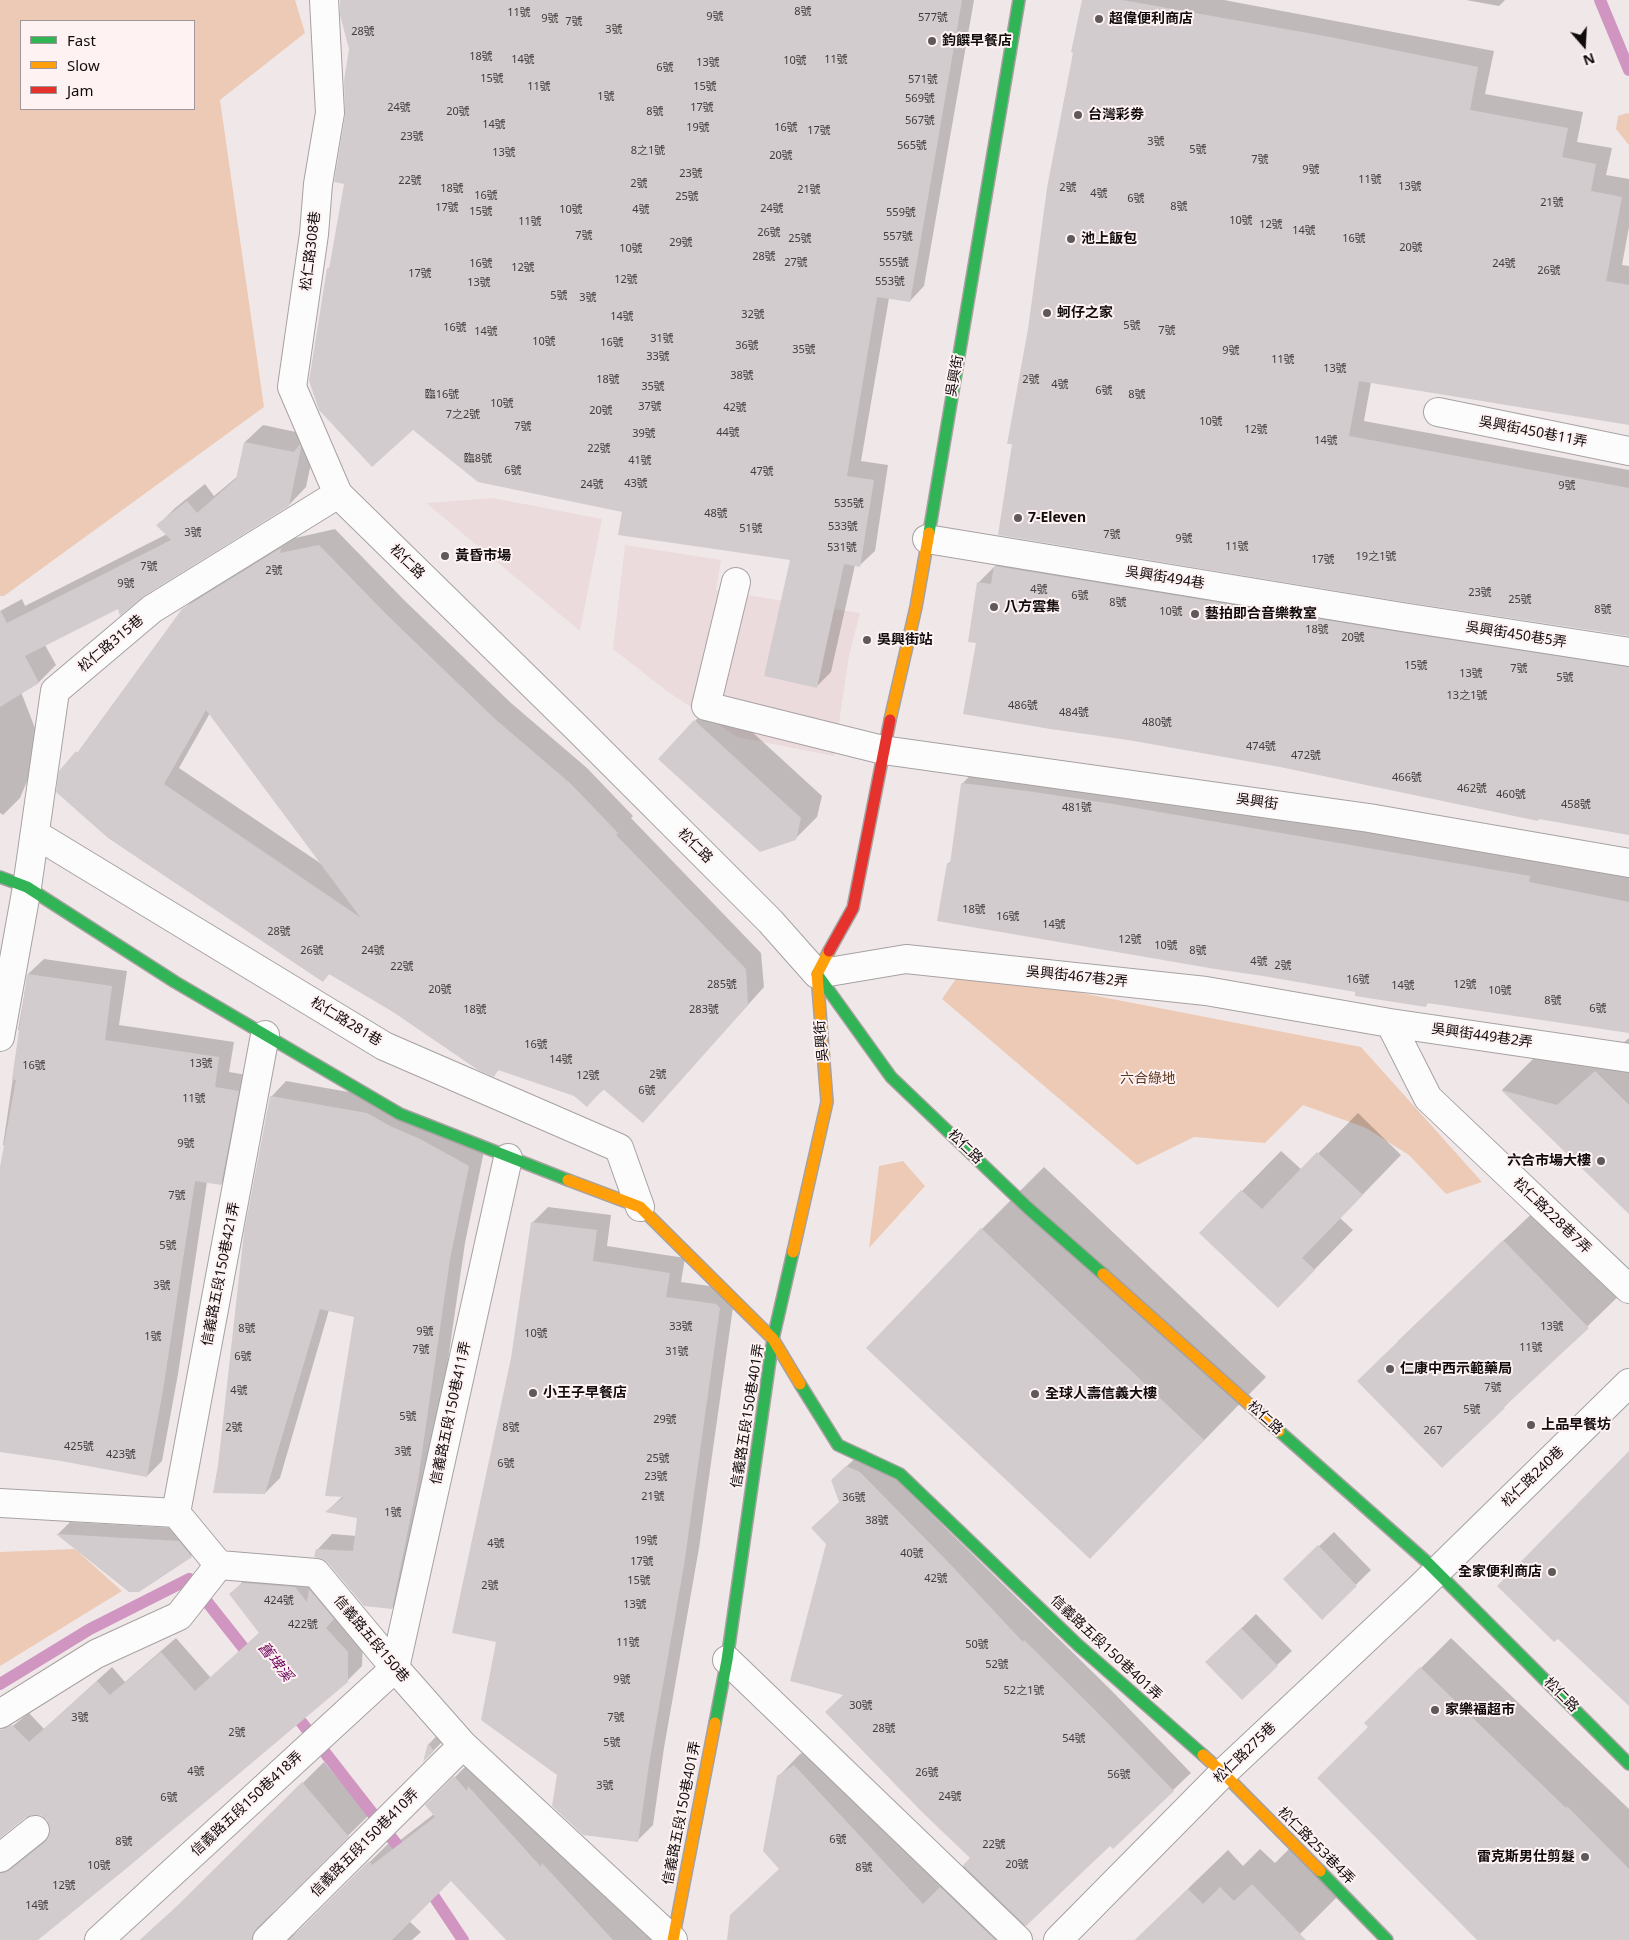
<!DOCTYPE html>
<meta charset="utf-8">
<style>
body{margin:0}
#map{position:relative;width:1629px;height:1940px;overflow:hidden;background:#f0e8e8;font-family:"Noto Sans",sans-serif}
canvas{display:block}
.legend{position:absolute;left:20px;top:20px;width:175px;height:90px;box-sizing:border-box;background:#fff2f3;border:1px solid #a09697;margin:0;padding:6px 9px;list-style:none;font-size:15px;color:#110c0c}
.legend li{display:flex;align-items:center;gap:10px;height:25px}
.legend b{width:25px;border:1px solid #a09697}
.north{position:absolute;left:1559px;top:20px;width:50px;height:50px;-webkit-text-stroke:4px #fff2f3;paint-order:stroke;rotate:161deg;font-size:14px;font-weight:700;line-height:20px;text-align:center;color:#110c0c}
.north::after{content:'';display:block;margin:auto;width:18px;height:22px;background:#110c0c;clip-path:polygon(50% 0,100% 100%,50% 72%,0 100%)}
</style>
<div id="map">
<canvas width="1629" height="1940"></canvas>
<ul class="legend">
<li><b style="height:6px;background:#30b455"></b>Fast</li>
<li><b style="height:6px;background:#ff9f0a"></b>Slow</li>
<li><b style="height:6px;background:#e5322d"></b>Jam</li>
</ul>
<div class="north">N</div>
</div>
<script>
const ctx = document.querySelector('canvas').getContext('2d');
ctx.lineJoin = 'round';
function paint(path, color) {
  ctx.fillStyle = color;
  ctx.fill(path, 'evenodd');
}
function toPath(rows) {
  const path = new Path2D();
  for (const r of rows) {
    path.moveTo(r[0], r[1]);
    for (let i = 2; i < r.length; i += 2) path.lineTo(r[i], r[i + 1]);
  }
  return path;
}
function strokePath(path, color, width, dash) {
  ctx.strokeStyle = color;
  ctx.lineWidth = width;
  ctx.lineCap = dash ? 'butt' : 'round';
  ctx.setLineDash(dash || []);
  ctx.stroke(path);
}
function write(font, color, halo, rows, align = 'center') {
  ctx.font = font + ' "Noto Sans","Noto Sans TC",sans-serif';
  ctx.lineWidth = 4;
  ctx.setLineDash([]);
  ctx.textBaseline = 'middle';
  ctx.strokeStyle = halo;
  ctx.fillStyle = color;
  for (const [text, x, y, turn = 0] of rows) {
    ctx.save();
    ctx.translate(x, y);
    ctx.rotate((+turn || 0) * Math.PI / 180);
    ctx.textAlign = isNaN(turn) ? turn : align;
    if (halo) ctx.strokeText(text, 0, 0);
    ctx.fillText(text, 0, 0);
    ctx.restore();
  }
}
paint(toPath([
 [493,498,602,519,580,631,426,503],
 [625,545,721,560,716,590,860,613,849,656,834,756,737,737,668,692,613,649]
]), '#ecdbdc');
paint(toPath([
 [0,0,295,0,305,33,220,100,264,407,4,596,0,596],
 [21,21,194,21,194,109,21,109],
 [1627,113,1629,114,1629,145,1616,129,1618,116],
 [962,970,1361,1047,1482,1182,1446,1194,1409,1155,1366,1128,1303,1105,1265,1143,1194,1137,1137,1165,942,999],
 [903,1161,925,1186,869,1248,879,1166],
 [75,1549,122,1591,0,1666,0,1552]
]), '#edcab5');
paint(toPath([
 [341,0,974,0,924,286,910,301,889,298,861,461,888,465,875,551,860,565,855,565,831,672,816,687,792,559,624,511,328,269,330,267,345,183,351,48],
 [1083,0,1224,0,1494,51,1485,94,1583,112,1577,142,1612,148,1606,175,1629,179,1629,227,1622,265,1629,266,1629,424,1371,382,1364,421,1629,470,1629,635,1029,329],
 [1466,0,1505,0,1499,6],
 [263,425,310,435,318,430,306,487,289,505,119,607,45,645,56,665,39,682,21,692,42,746,20,798,3,815,0,813,0,611,22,599,25,606,167,534,158,525,175,508,205,484,214,496,238,476,245,442],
 [335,529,403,599,511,703,587,768,633,816,631,818,761,953,764,987,658,1105,604,1089,587,1105,575,1095,500,1069,493,1075,394,1011,330,973,323,981,60,772,85,744,183,610,200,593,296,533,295,538],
 [210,713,323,865,179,768],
 [1011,550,1629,650,1629,834,1540,818,1538,820,977,642,979,582],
 [716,699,822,796,817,817,795,839,695,721],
 [983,762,1550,861,1629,877,1629,1032,1429,1002,1426,1005,1357,991,948,864,952,860,962,784],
 [44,959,127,971,119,1025,234,1042,229,1072,253,1076,236,1168,221,1184,207,1182,178,1374,162,1461,147,1476,62,1460,0,1451,0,1173,7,1146,3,1145,20,1030,18,1030,28,974],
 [1629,1038,1629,1212,1502,1090,1541,1051,1597,1066],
 [286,1081,383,1098,484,1151,465,1243,433,1463,407,1593,392,1608,317,1550,332,1534,357,1536,359,1517,327,1511,343,1496,356,1316,329,1310,280,1478,265,1493,271,1097],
 [1358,1113,1401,1155,1340,1218,1353,1230,1278,1307,1201,1233,1281,1151,1302,1170],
 [1044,1167,1266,1377,1090,1557,982,1229],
 [1544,1202,1627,1288,1504,1407,1398,1341],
 [548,1207,611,1215,607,1246,685,1258,681,1282,731,1289,735,1293,699,1548,664,1748,653,1825,637,1841,559,1774,497,1642,512,1358,533,1222],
 [865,1449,1111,1690,1191,1773,1173,1790,1110,1844,1026,1924,1024,1926,1027,1929,1015,1940,728,1940,780,1868,778,1777,800,1754,817,1744,946,1883,972,1858,845,1694,840,1501,832,1480],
 [70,1522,192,1529,204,1544,191,1556,139,1591,130,1591,58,1534],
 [1334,1532,1371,1570,1322,1618,1299,1565],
 [310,1573,363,1638,362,1666,347,1681,36,1940,0,1940,0,1848,17,1859,25,1856,51,1836,52,1827,48,1819,41,1814,33,1813,25,1817,0,1836,0,1736,29,1713,44,1729,112,1667,125,1682,176,1638,211,1678,260,1632,231,1594,245,1579],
 [1256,1614,1292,1651,1277,1665,1221,1648],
 [1451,1638,1629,1809,1629,1940,1479,1940,1366,1723],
 [443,1729,448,1736,425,1759,429,1744],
 [476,1756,659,1940,509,1940,451,1879,409,1921,421,1932,412,1940,140,1940,197,1888,324,1762,369,1815,276,1907,272,1914,272,1922,284,1934,293,1935,301,1930,391,1841,394,1845,434,1814,427,1805],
 [1292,1846,1339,1895,1294,1940,1135,1940,1228,1850,1243,1866,1260,1849,1275,1863]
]), '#0003');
strokePath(toPath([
 [1600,0,1629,70],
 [0,1684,90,1629,189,1579,253,1660],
 [291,1709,408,1859],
 [425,1883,463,1940]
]), '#d096c1', 12);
paint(toPath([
 [340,0,962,0,910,302,877,297,847,476,874,480,860,567,844,564,817,688,764,676,790,560,618,535,622,512,478,482,413,430,372,467,319,410,309,381,327,268,329,269,344,184,334,182,345,116,344,80,349,49,340,15],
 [1082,0,1122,0,1330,37,1478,67,1470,110,1568,128,1562,157,1596,164,1591,191,1622,197,1606,281,1629,285,1629,425,1359,381,1349,436,1629,488,1629,636,1404,602,998,535,1012,444,1007,444,1028,329,1047,188,1073,53,1071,52],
 [244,442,294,452,300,444,301,448,289,506,144,596,120,616,118,609,25,656,39,683,0,707,0,610,7,623,171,540,156,525,187,501,197,513,236,479],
 [319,545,387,615,495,719,571,784,618,833,616,835,746,969,748,1005,643,1123,603,1089,587,1107,574,1096,498,1070,494,1077,478,1070,393,1012,329,974,323,982,108,838,56,792,59,771,76,751,77,753,182,609,281,548,280,553],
 [206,710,361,918,164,784],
 [994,566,1399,632,1629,667,1629,835,1539,819,1538,821,1280,767,1128,740,1050,729,963,714,976,643,968,642,977,582,991,584],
 [694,720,801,818,796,840,760,852,658,759],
 [961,783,1027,791,1107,803,1530,876,1529,882,1629,902,1629,1033,1427,1003,1426,1007,1355,996,1355,992,1263,976,1215,969,937,921,947,863,950,864],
 [27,974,112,986,105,1040,219,1057,215,1087,239,1091,221,1185,195,1181,163,1390,147,1477,61,1461,0,1452,0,1167,16,1080,12,1079],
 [1595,1071,1629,1105,1629,1214,1501,1090,1557,1105],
 [270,1096,367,1113,392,1127,420,1139,469,1166,450,1259,418,1480,392,1609,364,1606,328,1563,323,1559,314,1557,316,1549,353,1551,357,1518,325,1512,344,1497,325,1496,354,1317,320,1309,265,1494,213,1493,218,1465,244,1232],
 [1317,1152,1363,1195,1302,1258,1315,1270,1278,1308,1199,1233,1241,1190,1262,1209],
 [531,1222,597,1230,593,1261,670,1273,666,1297,716,1304,720,1308,684,1565,649,1764,638,1842,583,1835,552,1806,557,1775,481,1720,496,1642,452,1633,511,1358],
 [981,1228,1204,1440,1090,1559,866,1348],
 [1503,1240,1589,1328,1504,1407,1505,1408,1442,1468,1357,1381],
 [1629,1451,1629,1706,1558,1639,1554,1642,1497,1586],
 [846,1466,860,1472,950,1564,1023,1642,1024,1640,1093,1708,1174,1791,1113,1849,1110,1846,1026,1926,963,1865,970,1858,922,1812,825,1712,843,1695,790,1681,826,1544,811,1528,839,1502,831,1480],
 [56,1534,179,1541,192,1557,139,1592,129,1592],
 [1318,1545,1357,1586,1322,1620,1283,1579],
 [242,1583,295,1587,307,1602,309,1589,334,1619,326,1628,348,1652,348,1682,127,1868,38,1940,0,1940,0,1873,10,1870,45,1842,49,1836,50,1828,47,1820,40,1815,32,1815,25,1818,0,1838,0,1730,12,1725,29,1742,97,1681,110,1695,161,1652,195,1691,259,1633,229,1594],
 [1241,1628,1278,1666,1242,1700,1205,1662],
 [1420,1667,1566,1808,1567,1806,1629,1869,1629,1940,1477,1940,1317,1778,1368,1727,1364,1723],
 [428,1743,434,1751,423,1762],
 [794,1765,923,1904,940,1887,995,1940,727,1940,730,1915,779,1869,763,1851,777,1776],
 [454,1776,467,1791,468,1786,541,1867,542,1863,613,1940,506,1940,451,1881,392,1940,289,1940,369,1861,372,1865,435,1817,425,1805],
 [302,1782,349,1837,256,1929,252,1940,140,1940,175,1908],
 [1252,1884,1306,1940,1135,1940,1188,1889,1203,1904,1220,1887,1234,1901]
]), '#d3ccce');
const street = toPath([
 [324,0,330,113,318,184,314,234,292,387,338,494,578,729,770,921,817,974,906,959,1206,991,1390,1023,1629,1058],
 [1438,412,1629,451],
 [927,539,1402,617,1629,652],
 [736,582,706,706,883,750,1369,818,1629,863],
 [35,834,384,1046,619,1148,640,1207],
 [1390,1023,1428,1098,1629,1289],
 [0,1037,27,887,55,691,152,609,338,494],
 [0,1503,176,1513,219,1565,316,1573,395,1668,463,1745,673,1940],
 [176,1513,265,1035],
 [727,1660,1018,1940],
 [0,1714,96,1654,179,1616,219,1565],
 [0,1858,35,1830],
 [99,1940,395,1668,508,1158],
 [267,1940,463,1745],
 [1058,1940,1223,1773,1421,1587,1629,1383]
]);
const fast = toPath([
 [929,533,1019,0],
 [0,877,27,887,175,982,400,1114,568,1180],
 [817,974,891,1077,1028,1208,1103,1274],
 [800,1384,838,1445,900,1474,1078,1645,1203,1755],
 [1279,1431,1427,1562,1629,1764],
 [715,1723,727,1660,773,1339,793,1252],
 [1320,1871,1387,1940]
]);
const slow = toPath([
 [890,720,916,607,929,533],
 [568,1180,640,1207,773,1339,800,1384],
 [793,1252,827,1102,817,974,829,951],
 [1103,1274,1279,1431],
 [1203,1755,1223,1773,1320,1871],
 [673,1940,715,1723]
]);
const jam = toPath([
 [829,951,853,908,890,720]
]);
strokePath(street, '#a7a1a2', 30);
strokePath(fast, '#a7a1a2', 14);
strokePath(slow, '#a7a1a2', 14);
strokePath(jam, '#a7a1a2', 14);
strokePath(street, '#fdfcfc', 28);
strokePath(fast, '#30b455', 11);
strokePath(slow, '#ff9f0a', 11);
strokePath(jam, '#e5322d', 11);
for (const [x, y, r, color] of [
 [1099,19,5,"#5f5959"],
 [932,41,5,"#5f5959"],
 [1078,115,5,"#5f5959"],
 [1071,239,5,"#5f5959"],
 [1047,313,5,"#5f5959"],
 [1018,518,5,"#5f5959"],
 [445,556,5,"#5f5959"],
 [994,607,5,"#5f5959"],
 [1195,614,5,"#5f5959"],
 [867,640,5,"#5f5959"],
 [1601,1161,5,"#5f5959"],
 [1390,1369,5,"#5f5959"],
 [533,1393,5,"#5f5959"],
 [1035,1394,5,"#5f5959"],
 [1531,1425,5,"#5f5959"],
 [1552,1572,5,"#5f5959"],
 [1435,1710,5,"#5f5959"],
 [1585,1857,5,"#5f5959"]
]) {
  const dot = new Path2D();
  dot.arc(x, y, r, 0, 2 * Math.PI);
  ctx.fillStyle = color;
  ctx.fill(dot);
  strokePath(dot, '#fff2f3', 2);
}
write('11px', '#423c3c', null, [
 ["8號",803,12],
 ["11號",519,13],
 ["9號",715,17],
 ["577號",933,18],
 ["9號",550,19],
 ["7號",574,22],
 ["3號",614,30],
 ["28號",363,32],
 ["18號",481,57],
 ["14號",523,60],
 ["11號",836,60],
 ["10號",795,61],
 ["13號",708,63],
 ["6號",665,68],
 ["15號",492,79],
 ["571號",923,80],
 ["11號",539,87],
 ["15號",705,87],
 ["1號",606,97],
 ["569號",920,99],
 ["24號",399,108],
 ["17號",702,108],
 ["20號",458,112],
 ["8號",655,112],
 ["567號",920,121],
 ["14號",494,125],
 ["19號",698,128],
 ["16號",786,128],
 ["17號",819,131],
 ["23號",412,137],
 ["3號",1156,142],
 ["565號",912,146],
 ["5號",1198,150],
 ["8之1號",648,151],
 ["13號",504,153],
 ["20號",781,156],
 ["7號",1260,160],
 ["9號",1311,170],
 ["23號",691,174],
 ["11號",1370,180],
 ["22號",410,181],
 ["2號",639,184],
 ["13號",1410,187],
 ["2號",1068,188],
 ["18號",452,189],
 ["21號",809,190],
 ["4號",1099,194],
 ["16號",486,196],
 ["25號",687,197],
 ["6號",1136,199],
 ["21號",1552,203],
 ["8號",1179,207],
 ["17號",447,208],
 ["24號",772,209],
 ["10號",571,210],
 ["4號",641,210],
 ["15號",481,212],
 ["559號",901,213],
 ["10號",1241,221],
 ["11號",530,222],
 ["12號",1271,225],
 ["14號",1304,231],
 ["26號",769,233],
 ["7號",584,236],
 ["557號",898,237],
 ["25號",800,239],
 ["16號",1354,239],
 ["29號",681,243],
 ["20號",1411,248],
 ["10號",631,249],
 ["28號",764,257],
 ["27號",796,263],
 ["555號",894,263],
 ["16號",481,264],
 ["24號",1504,264],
 ["12號",523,268],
 ["26號",1549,271],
 ["17號",420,274],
 ["12號",626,280],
 ["553號",890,282],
 ["13號",479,283],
 ["5號",559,296],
 ["3號",588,298],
 ["32號",753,315],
 ["14號",622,317],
 ["5號",1132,326],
 ["16號",455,328],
 ["7號",1167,331],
 ["14號",486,332],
 ["31號",662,339],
 ["10號",544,342],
 ["16號",612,343],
 ["36號",747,346],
 ["35號",804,350],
 ["9號",1231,351],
 ["33號",658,357],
 ["11號",1283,360],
 ["13號",1335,369],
 ["38號",742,376],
 ["18號",608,380],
 ["2號",1031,380],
 ["4號",1060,385],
 ["35號",653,387],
 ["6號",1104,391],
 ["臨16號",442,395],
 ["8號",1137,395],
 ["10號",502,404],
 ["37號",650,407],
 ["42號",735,408],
 ["20號",601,411],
 ["7之2號",463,415],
 ["10號",1211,422],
 ["7號",523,427],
 ["12號",1256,430],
 ["44號",728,433],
 ["39號",644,434],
 ["14號",1326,441],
 ["22號",599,449],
 ["臨8號",478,459],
 ["41號",640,461],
 ["6號",513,471],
 ["47號",762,472],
 ["43號",636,484],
 ["24號",592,485],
 ["9號",1567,486],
 ["535號",849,504],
 ["48號",716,514],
 ["533號",843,527],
 ["51號",751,529],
 ["3號",193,533],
 ["7號",1112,535],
 ["9號",1184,539],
 ["11號",1237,547],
 ["531號",842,548],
 ["19之1號",1376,557],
 ["17號",1323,560],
 ["7號",149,567],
 ["2號",274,571],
 ["9號",126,584],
 ["4號",1039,590],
 ["23號",1480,593],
 ["6號",1080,596],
 ["25號",1520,600],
 ["8號",1118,603],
 ["8號",1603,610],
 ["10號",1171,612],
 ["18號",1317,630],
 ["20號",1353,638],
 ["15號",1416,666],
 ["7號",1519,669],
 ["13號",1471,674],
 ["5號",1565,678],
 ["13之1號",1467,696],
 ["486號",1023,706],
 ["484號",1074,713],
 ["480號",1157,723],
 ["474號",1261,747],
 ["472號",1306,756],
 ["466號",1407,778],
 ["462號",1472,789],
 ["460號",1511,795],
 ["458號",1576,805],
 ["481號",1077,808],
 ["18號",974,910],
 ["16號",1008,917],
 ["14號",1054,925],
 ["28號",279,932],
 ["12號",1130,940],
 ["10號",1166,946],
 ["26號",312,951],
 ["24號",373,951],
 ["8號",1198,951],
 ["4號",1259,962],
 ["2號",1283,966],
 ["22號",402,967],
 ["16號",1358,980],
 ["285號",722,985],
 ["12號",1465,985],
 ["14號",1403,986],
 ["20號",440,990],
 ["10號",1500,991],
 ["8號",1553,1001],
 ["6號",1598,1009],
 ["18號",475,1010],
 ["283號",704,1010],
 ["16號",536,1045],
 ["14號",561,1060],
 ["13號",201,1064],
 ["16號",34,1066],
 ["2號",658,1075],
 ["12號",588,1076],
 ["6號",647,1091],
 ["11號",194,1099],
 ["9號",186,1144],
 ["7號",177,1196],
 ["5號",168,1246],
 ["3號",162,1286],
 ["33號",681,1327],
 ["13號",1552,1327],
 ["8號",247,1329],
 ["9號",425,1332],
 ["10號",536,1334],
 ["1號",153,1337],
 ["11號",1531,1348],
 ["7號",421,1350],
 ["31號",677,1352],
 ["6號",243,1357],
 ["7號",1493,1388],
 ["4號",239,1391],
 ["5號",1472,1410],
 ["5號",408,1417],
 ["29號",665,1420],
 ["2號",234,1428],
 ["8號",511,1428],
 ["267",1433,1431],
 ["425號",79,1447],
 ["3號",403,1452],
 ["423號",121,1455],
 ["25號",658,1459],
 ["6號",506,1464],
 ["23號",656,1477],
 ["21號",653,1497],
 ["36號",854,1498],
 ["1號",393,1513],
 ["38號",877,1521],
 ["19號",646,1541],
 ["4號",496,1544],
 ["40號",912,1554],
 ["17號",642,1562],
 ["42號",936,1579],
 ["15號",639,1581],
 ["2號",490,1586],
 ["424號",279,1601],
 ["13號",635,1605],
 ["422號",303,1625],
 ["11號",628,1643],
 ["50號",977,1645],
 ["52號",997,1665],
 ["9號",622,1680],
 ["52之1號",1024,1691],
 ["30號",861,1706],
 ["3號",80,1718],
 ["7號",616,1718],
 ["28號",884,1729],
 ["2號",237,1733],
 ["54號",1074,1739],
 ["5號",612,1743],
 ["4號",196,1772],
 ["26號",927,1773],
 ["56號",1119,1775],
 ["3號",605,1786],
 ["24號",950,1797],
 ["6號",169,1798],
 ["6號",838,1840],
 ["8號",124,1842],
 ["22號",994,1845],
 ["20號",1017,1865],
 ["10號",99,1866],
 ["8號",864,1868],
 ["12號",64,1886],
 ["14號",37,1906]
]);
write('bold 14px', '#110c0c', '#fff2f3', [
 ["超偉便利商店",1109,19],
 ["鈞饌早餐店",942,41],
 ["台灣彩劵",1088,115],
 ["池上飯包",1081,239],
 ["蚵仔之家",1057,313],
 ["7-Eleven",1028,518],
 ["黃昏市場",455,556],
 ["八方雲集",1004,607],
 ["藝拍即合音樂教室",1205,614],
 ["吳興街站",877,640],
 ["六合市場大樓",1591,1161,"right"],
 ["仁康中西示範藥局",1400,1369],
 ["小王子早餐店",543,1393],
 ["全球人壽信義大樓",1045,1394],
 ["上品早餐坊",1541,1425],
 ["全家便利商店",1542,1572,"right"],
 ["家樂福超市",1445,1710],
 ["雷克斯男仕剪髮",1575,1857,"right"]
], 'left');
write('14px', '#110c0c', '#fff2f3', [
 ["松仁路308巷",311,251,-83],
 ["吳興街",955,376,-80],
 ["吳興街450巷11弄",1533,432,11],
 ["松仁路",407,562,44],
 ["吳興街494巷",1165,578,9],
 ["吳興街450巷5弄",1516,635,9],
 ["松仁路315巷",111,644,-40],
 ["吳興街",1257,802,8],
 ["松仁路",695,846,45],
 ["吳興街467巷2弄",1077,977,6],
 ["松仁路281巷",346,1022,31],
 ["吳興街449巷2弄",1482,1036,8],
 ["吳興街",822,1041,-95],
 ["松仁路",965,1147,44],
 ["松仁路228巷7弄",1552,1216,44],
 ["信義路五段150巷421弄",221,1274,-79],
 ["信義路五段150巷411弄",451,1413,-78],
 ["信義路五段150巷401弄",748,1416,-81],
 ["松仁路",1265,1418,42],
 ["松仁路240巷",1533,1477,-44],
 ["信義路五段150巷",371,1639,50],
 ["信義路五段150巷401弄",1106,1648,43],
 ["松仁路",1561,1695,45],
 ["松仁路275巷",1245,1753,-44],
 ["信義路五段150巷418弄",247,1804,-43],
 ["信義路五段150巷401弄",682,1813,-79],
 ["信義路五段150巷410弄",365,1843,-45],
 ["松仁路253巷4弄",1316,1846,45]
]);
write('14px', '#59361d', '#fff2f3', [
 ["六合綠地",1148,1079]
]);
write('italic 15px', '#6f0a5f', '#fff2f3', [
 ["舊埤溪",275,1662,52]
]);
</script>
